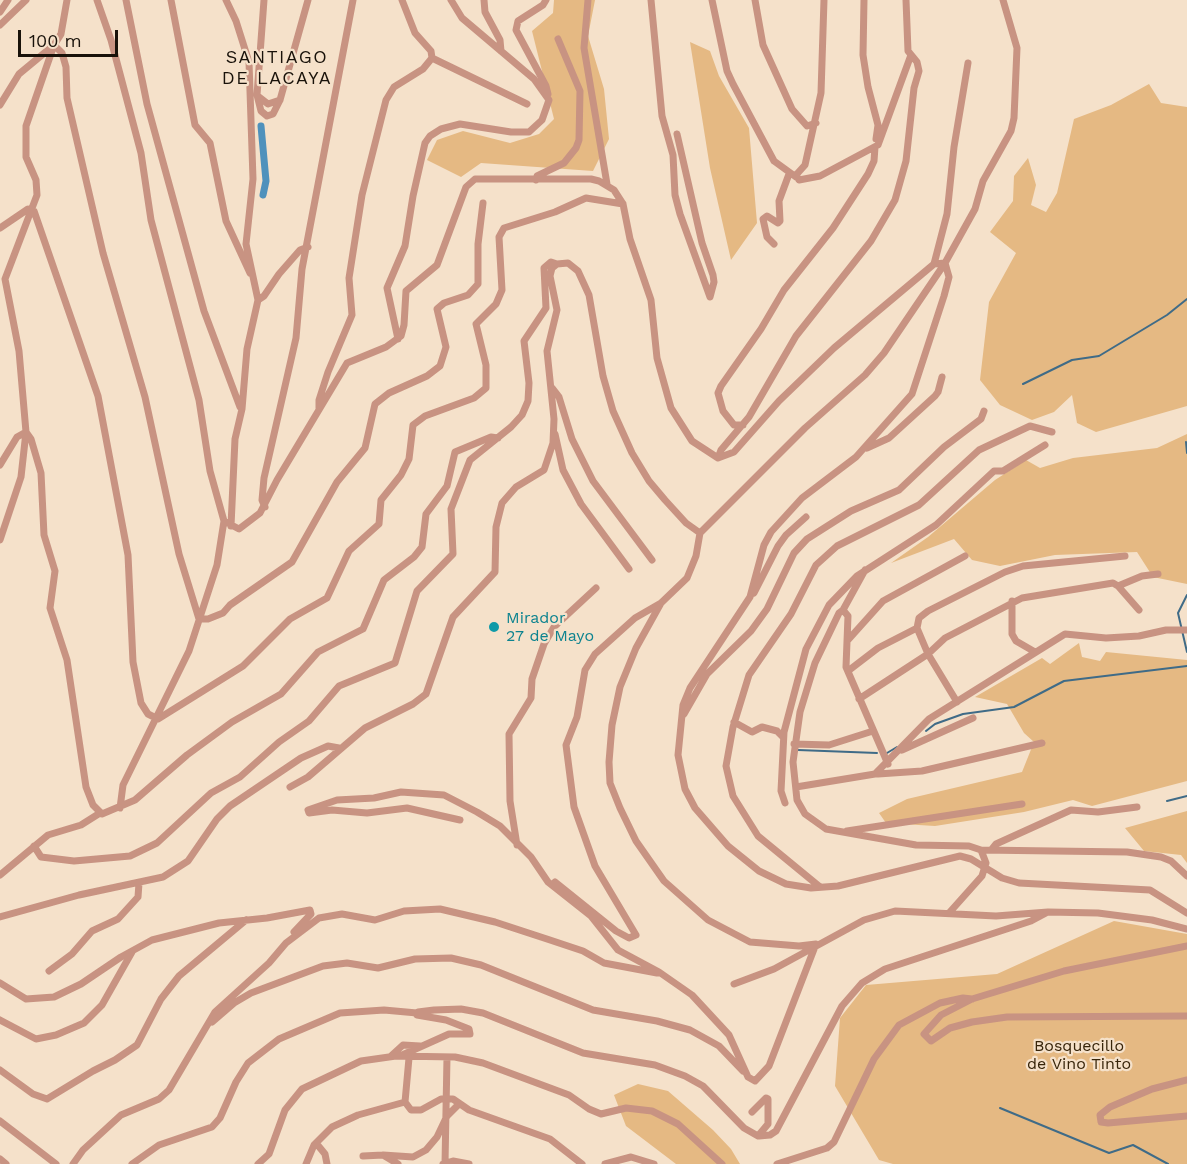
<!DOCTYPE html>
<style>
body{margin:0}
#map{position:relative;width:1187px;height:1164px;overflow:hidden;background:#f5e1ca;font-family:"Work Sans",sans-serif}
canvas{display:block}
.scale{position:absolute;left:18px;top:30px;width:100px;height:27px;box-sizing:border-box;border:3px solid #19120a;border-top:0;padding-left:8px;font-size:18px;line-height:21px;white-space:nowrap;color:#19120a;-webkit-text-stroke:4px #f5e1ca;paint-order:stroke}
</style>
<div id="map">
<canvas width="1187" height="1164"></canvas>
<div class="scale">100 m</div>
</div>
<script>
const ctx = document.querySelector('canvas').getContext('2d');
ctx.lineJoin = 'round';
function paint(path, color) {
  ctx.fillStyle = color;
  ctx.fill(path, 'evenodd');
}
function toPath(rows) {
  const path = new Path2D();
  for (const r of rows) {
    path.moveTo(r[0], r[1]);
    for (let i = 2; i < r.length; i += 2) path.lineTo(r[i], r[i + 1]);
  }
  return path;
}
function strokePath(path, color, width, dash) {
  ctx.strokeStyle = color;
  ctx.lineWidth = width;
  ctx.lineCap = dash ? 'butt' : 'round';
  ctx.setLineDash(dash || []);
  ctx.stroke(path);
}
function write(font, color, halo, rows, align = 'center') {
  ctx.font = font + ' "Work Sans",sans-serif';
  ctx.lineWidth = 4.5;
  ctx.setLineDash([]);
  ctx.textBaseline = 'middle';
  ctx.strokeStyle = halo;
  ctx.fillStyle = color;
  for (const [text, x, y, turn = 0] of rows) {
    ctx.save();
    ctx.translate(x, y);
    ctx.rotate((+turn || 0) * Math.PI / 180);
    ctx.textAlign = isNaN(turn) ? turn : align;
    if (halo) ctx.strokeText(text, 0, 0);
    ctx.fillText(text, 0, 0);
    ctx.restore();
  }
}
paint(toPath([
 [554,0,595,0,588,36,604,89,609,139,593,171,481,163,461,177,427,160,437,140,463,131,510,143,539,134,554,119,532,31,553,13],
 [690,42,710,51,719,76,749,128,757,223,731,260,710,168],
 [1149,84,1161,103,1187,107,1187,406,1096,432,1077,423,1072,395,1054,412,1032,420,1000,405,980,380,989,302,1016,253,990,232,1013,201,1014,176,1028,158,1036,185,1031,205,1046,212,1057,193,1074,119,1111,105],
 [1187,434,1187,584,1153,577,1137,552,1055,555,1000,566,972,560,954,539,891,563,928,537,995,480,1026,460,1040,468,1073,458,1157,448],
 [1079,643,1082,657,1100,661,1106,652,1187,660,1187,781,1092,806,1073,800,1024,812,935,826,886,823,879,813,907,799,1022,772,1034,742,1024,733,1007,704,975,697,1042,658,1050,664],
 [1187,811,1187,863,1181,855,1144,851,1125,828],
 [1114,921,1187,934,1187,1164,893,1164,879,1160,835,1086,840,1018,866,985,997,974],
 [638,1084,668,1091,713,1130,731,1149,740,1164,676,1164,626,1126,614,1095]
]), '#e5b983');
strokePath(toPath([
 [1023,384,1072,360,1099,356,1167,315,1187,299],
 [1186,442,1187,453],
 [1187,595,1178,613,1187,652],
 [926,731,935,724,963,714,1014,707,1064,681,1187,666],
 [798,750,877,753],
 [887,753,897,747],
 [1167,801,1187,796],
 [1000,1108,1109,1153,1133,1145,1168,1164]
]), '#3f6b87', 2);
strokePath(toPath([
 [261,126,266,181,263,195]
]), '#4f91bc', 7);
strokePath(toPath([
 [97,0,111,40,141,153,151,220,199,400,210,471,224,521,217,565,189,651,123,785,120,808],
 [126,0,147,104,204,311,240,407],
 [171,0,195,125,210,143,226,221,250,273],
 [226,0,236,21,249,62,253,179,246,244,258,300,247,349,242,409,235,439,231,526],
 [264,0,257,95,261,111,267,116,273,114,280,100,308,0],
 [484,0,485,12,500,40,501,51],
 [546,0,543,5,518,21,516,30,546,86,548,94],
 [588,0,584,48,607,184],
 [651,0,662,116,673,155,675,195,680,214,710,297,714,282,713,275,702,243,677,134],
 [712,0,727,71,733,84,774,161,796,177],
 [755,0,763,45,792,109,807,126,816,123],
 [824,0,821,93,805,165,796,175,799,180,820,176,878,145,911,55],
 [864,0,863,55,868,87,878,125,876,139],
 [0,12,8,0],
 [0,25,26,0],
 [432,58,527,104],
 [259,97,268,104,280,100],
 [0,105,19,74,54,45,62,53,66,67,67,98,103,253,145,397,179,554,199,619],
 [536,180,537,176,564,163,576,148,579,140,580,91,558,39],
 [0,228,28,209,34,211,98,396,128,555,133,662,141,703,148,714,158,719,243,666,290,619,327,598,349,551,379,524,381,500,401,475,409,459,413,425,425,416,474,398,486,388,486,365,476,324,496,304,502,290,499,237,504,228,555,212,586,198,623,204],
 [774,244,767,237,763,219,767,216,778,223,780,221,779,201,789,174],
 [934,264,947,214,954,147,968,63],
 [258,300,264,296,279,274,300,250,308,247],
 [398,339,387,288,405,246,413,196,425,143,430,136,441,129,460,124,511,132,529,132,542,120,549,100,534,79,462,18,451,0],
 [552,388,559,397,572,439,593,481,652,560],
 [319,408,319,400,328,372,352,315,349,278,362,195,386,100,394,87,423,69,432,58,431,51,415,33,402,0],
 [743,425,734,425,723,411,718,393,721,386,761,329,784,290,833,228,868,174,874,161,875,147],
 [555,434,563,470,581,504,629,569],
 [867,448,889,438,935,396,938,392,942,377],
 [718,458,721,450,749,417,796,336,871,241,895,200,906,161,914,88,919,71,917,62,908,51,906,0],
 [0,465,17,437,26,432,31,439,41,473,44,535,55,571,50,608,67,660,86,787,93,805,102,814,135,800,187,755,232,722,281,694,318,652,363,629,384,580,414,557,422,547,426,514,447,486,455,452,491,437,498,438],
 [265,507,262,500,264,478,296,338,302,269,353,0],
 [224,521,239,529,260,513,277,480,347,363,386,347,401,336,404,325,406,291,437,265,466,187,475,179,591,179,599,181,614,190,623,204,630,239,651,300,657,358,671,408,692,441,718,458,734,452,779,401,834,348,934,264,945,263,949,277,944,296,912,394,856,457,802,498,771,532,764,545,750,597,690,688,683,705,678,755,685,789,695,808,728,846,759,871,786,884,811,888,838,886,960,856,971,859,1002,878,1019,883,1150,890,1187,913],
 [0,540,21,477,26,432,19,351,5,279,37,195,36,180,26,157,26,126,54,45,61,34,67,0],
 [1118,586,1142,576,1158,574],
 [754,593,778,546,786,535,806,517],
 [1012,601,1012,634,1016,641,1035,652],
 [843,610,865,570],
 [199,619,208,619,223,613,230,605,292,562,337,482,365,448,375,404,389,393,427,376,440,366,446,347,437,309,444,303,468,295,478,284,478,244,483,203],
 [917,628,928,654,957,702],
 [848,640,883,601,965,556],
 [848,671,878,648,917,628,919,618,928,611,1005,572,1023,566,1125,556],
 [859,699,928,654,945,638,1022,598,1113,583,1118,586,1139,610],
 [684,714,707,674,751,631,767,609,794,553,807,539,851,511,899,490,944,447,981,419,984,411],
 [734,722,752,732,762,727,777,731,783,737],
 [794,744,829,745,873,731],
 [902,750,973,718],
 [888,764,846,667,848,616,843,610,839,613,815,663,800,712,793,762,797,800,805,814,826,829,916,845,969,846,981,850,986,863,982,876,949,913],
 [878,774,922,771,1042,743],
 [290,787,308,777,365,728,413,704,426,694,453,617,495,572,496,527,502,503,516,487,544,470,553,443,554,419,547,351,557,310,550,276,552,268,557,264,568,263,578,271,589,295,603,376,613,411,632,453,649,481,665,500,686,523,700,533],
 [796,787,875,774,929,719,1065,634,1106,638,1139,636,1166,630,1187,630],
 [785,803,781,791,784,732,806,649,829,605,857,576,936,525,994,471,1003,471,1045,445],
 [460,820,407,808,367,813,332,810,309,813,308,810,337,800,374,798,401,792,444,795,477,812,500,826,531,857,548,882,591,916,618,950,659,972,692,995,729,1035,748,1077,755,1081,769,1066,816,944,799,946,750,942,708,920,664,881,636,841,620,808,610,783,609,762,612,725,620,687,636,648,661,603],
 [847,831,1022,804],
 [517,845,510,801,509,734,531,698,532,679,544,644,554,627,596,588],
 [34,846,41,857,74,861,130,856,157,843,211,793,240,777,279,742,309,721,339,686,395,663,417,591,453,554,451,509,470,460,511,427,522,415,528,401,529,383,524,341,546,308,544,268,551,262,557,264],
 [992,849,996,844,1071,810,1098,812,1137,807],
 [981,850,1127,852,1161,857,1171,861,1187,876],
 [0,875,48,835,81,825,100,813],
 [555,882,616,931,629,938,636,935,595,866,574,807,566,745,577,717,585,670,595,654,635,618,661,603,687,578,696,556,700,533,805,428,865,375,884,353,945,263,975,209,983,181,1011,131,1014,118,1017,48,1003,0],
 [820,887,758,836,733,796,726,766,733,727,749,675,791,614,816,565,837,546,919,505,979,450,1030,426,1052,432],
 [0,917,79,895,163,877,188,861,217,819,230,806,301,758,328,746,339,748],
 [1187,946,1064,971,972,999,941,1015,924,1034,931,1041,950,1028,972,1022,1007,1017,1187,1016],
 [49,971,72,954,92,931,118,919,138,897,139,883],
 [0,983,26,999,54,997,81,984,121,957,152,940,219,923,267,918,310,910,311,914,294,932],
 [734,984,774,969,864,920,895,911,996,916,1048,912,1098,913,1152,920,1187,929],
 [0,1020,36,1039,56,1035,84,1023,102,1005,132,952],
 [212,1022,234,1003,251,993,323,966,347,963,378,968,415,959,451,958,481,965,593,1010,657,1021,690,1030,719,1046,743,1071],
 [391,1056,403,1045,420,1046],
 [400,1056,449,1034,470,1034,469,1029,446,1020,417,1015,418,1012,434,1010,461,1009,483,1013,583,1053,655,1065,685,1076,703,1086,744,1128,758,1136,768,1124,768,1099,766,1098,752,1112],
 [409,1058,405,1102,411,1110,421,1110,441,1099,453,1099,469,1110,550,1139,582,1164],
 [0,1070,33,1094,47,1099,93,1071,115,1060,137,1045,161,999,179,976,246,920],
 [1187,1080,1152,1089,1110,1107,1100,1115,1101,1122,1108,1123,1187,1116],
 [0,1121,56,1164],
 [759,1136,770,1135,776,1131,842,1006,862,983,885,969,1031,921,1046,913],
 [316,1143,325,1154,327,1164],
 [383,1155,413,1157,426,1150,437,1137,447,1116,458,1105],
 [363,1156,383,1155,398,1164],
 [0,1159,6,1164],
 [73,1164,83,1150,121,1115,159,1099,169,1090,215,1012,269,963,286,943,319,918,342,914,375,920,404,911,440,909,495,922,550,940,583,951,604,963,657,973],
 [132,1164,159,1145,212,1127,220,1118,236,1082,248,1063,279,1039,340,1013,384,1010,417,1013],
 [258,1164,269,1154,285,1110,302,1089,361,1061,396,1056,455,1057,483,1063,569,1095,589,1109,601,1114,626,1108,652,1111,678,1124,722,1164],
 [306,1164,314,1145,332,1127,358,1115,405,1102],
 [443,1164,453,1161,469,1164],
 [445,1164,447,1057],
 [605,1164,631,1157,654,1164],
 [777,1164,827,1148,834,1142,874,1059,899,1025,940,1003,963,998,972,999]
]), '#c89382', 7);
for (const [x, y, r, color] of [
 [494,627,6,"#0f9aa8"]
]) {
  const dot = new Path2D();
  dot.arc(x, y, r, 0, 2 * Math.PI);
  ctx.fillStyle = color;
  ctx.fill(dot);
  strokePath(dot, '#f5e1ca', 2);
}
write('16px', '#0d838f', '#f5e1ca', [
 ["Mirador",506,618],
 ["27 de Mayo",506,636]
], 'left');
write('16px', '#38250a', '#f5e1ca', [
 ["Bosquecillo",1079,1046],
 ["de Vino Tinto",1079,1064]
]);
ctx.letterSpacing = '1.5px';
write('18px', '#19120a', '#f5e1ca', [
 ["SANTIAGO",277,58],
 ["DE LACAYA",277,79]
]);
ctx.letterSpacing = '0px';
</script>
